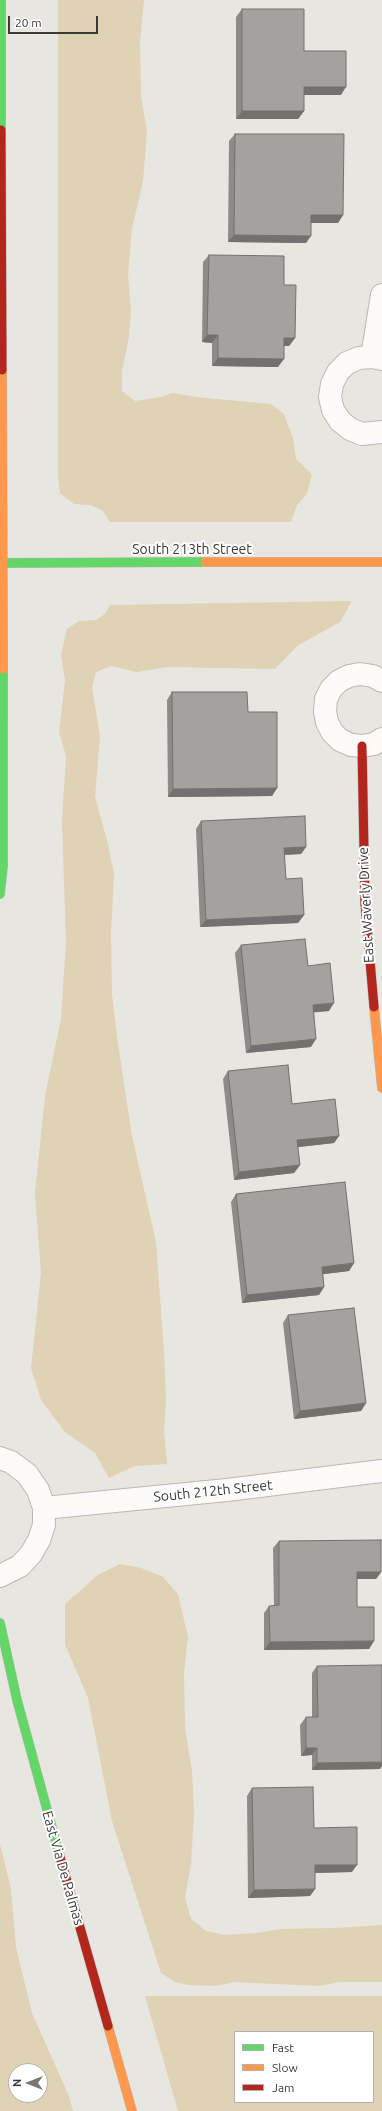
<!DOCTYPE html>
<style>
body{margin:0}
#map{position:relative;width:382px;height:2111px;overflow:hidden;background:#e8e6e1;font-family:Ubuntu,sans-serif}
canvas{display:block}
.legend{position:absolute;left:234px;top:2031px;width:140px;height:72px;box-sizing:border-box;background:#fff;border:1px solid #b1b0af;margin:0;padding:5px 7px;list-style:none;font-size:12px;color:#3b3936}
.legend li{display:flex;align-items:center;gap:8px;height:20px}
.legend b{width:20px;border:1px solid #b1b0af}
.north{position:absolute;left:8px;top:2063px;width:40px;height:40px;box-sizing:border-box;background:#fff;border:1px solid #b1b0af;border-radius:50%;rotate:270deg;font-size:11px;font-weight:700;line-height:16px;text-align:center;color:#3b3936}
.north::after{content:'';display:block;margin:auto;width:14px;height:18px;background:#787672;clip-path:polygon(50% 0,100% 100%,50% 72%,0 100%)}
.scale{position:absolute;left:8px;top:16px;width:90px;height:18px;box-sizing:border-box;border:2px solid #3b3936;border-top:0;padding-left:5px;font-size:12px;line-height:14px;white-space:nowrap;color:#3b3936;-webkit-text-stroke:3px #fff;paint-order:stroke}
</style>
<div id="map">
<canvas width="382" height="2111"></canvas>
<ul class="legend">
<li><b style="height:5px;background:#63d668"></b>Fast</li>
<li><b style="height:5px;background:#ff974d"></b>Slow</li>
<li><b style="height:5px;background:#b3261e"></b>Jam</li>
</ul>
<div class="north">N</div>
<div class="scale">20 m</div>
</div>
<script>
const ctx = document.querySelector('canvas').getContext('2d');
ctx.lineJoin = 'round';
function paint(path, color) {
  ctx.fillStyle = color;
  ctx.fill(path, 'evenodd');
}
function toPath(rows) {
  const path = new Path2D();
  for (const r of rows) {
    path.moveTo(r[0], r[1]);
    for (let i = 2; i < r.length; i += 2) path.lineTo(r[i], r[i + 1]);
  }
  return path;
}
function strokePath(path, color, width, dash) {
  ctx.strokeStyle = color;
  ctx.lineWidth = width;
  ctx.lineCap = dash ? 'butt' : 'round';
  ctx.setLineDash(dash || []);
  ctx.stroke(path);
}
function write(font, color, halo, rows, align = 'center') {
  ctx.font = font + ' Ubuntu,sans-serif';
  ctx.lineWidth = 4;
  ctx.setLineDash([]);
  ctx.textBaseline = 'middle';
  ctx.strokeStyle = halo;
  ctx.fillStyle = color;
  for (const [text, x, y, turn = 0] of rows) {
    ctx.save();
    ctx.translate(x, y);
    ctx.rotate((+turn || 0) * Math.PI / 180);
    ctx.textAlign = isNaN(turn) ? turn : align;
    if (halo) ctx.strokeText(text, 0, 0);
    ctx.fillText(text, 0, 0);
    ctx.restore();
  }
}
paint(toPath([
 [58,0,144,0,140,42,141,96,147,132,143,181,132,229,128,275,131,309,129,336,122,372,122,391,135,401,161,397,173,393,196,397,271,404,284,414,293,438,296,459,312,474,307,494,297,505,291,522,110,522,103,511,91,505,74,504,60,493,58,477],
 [352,601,340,622,297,646,275,669,168,667,136,672,111,666,96,672,92,687,100,736,95,797,108,844,114,874,111,933,112,995,118,1044,132,1136,156,1242,164,1352,166,1399,164,1431,167,1464,135,1466,109,1478,95,1453,65,1432,41,1400,31,1368,41,1273,35,1193,45,1096,61,1019,66,942,62,821,66,756,59,732,65,680,61,655,67,629,79,621,96,620,105,614,110,605],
 [120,1564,141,1568,163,1577,178,1594,188,1637,184,1673,185,1728,192,1771,194,1814,191,1864,185,1898,191,1919,206,1931,224,1935,257,1933,281,1929,336,1928,382,1925,382,1982,339,1982,320,1986,235,1982,216,1986,188,1985,175,1982,161,1973,112,1821,88,1698,65,1644,65,1604,98,1575],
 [0,1844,11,1889,16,1947,32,2013,69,2096,73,2111,0,2111],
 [16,2071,40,2071,40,2095,16,2095],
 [145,1996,382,1996,382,2111,178,2111],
 [235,2032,373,2032,373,2102,235,2102]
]), '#dfd2b5');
const street = toPath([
 [372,357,382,295],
 [382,359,372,357,359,358,347,363,338,372,332,384,330,397,333,410,340,421,350,429,362,434,382,432],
 [382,681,373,676,360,674,349,676,339,681,331,689,326,699,325,711,327,722,332,732,340,740,351,745,362,746,374,744,382,739],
 [0,1458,11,1462,27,1474,38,1490,44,1508,44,1525,39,1540,31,1554,20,1566,0,1576],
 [44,1508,227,1490,382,1471]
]);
const fast = toPath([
 [1,0,1,130],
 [2,563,205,562],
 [0,894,3,866,3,669],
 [0,1623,17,1700,60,1857]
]);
const slow = toPath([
 [2,370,3,669],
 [205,562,382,562],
 [374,1007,382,1088],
 [108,2026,132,2111]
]);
const jam = toPath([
 [1,130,2,370],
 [362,746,365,903,374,1007],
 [60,1857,108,2026]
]);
strokePath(street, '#bab8b4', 24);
strokePath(fast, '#bab8b4', 10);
strokePath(slow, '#bab8b4', 10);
strokePath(jam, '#bab8b4', 10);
strokePath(street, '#fcfbfa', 22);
strokePath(fast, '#63d668', 9);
strokePath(slow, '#ff974d', 9);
strokePath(jam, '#b3261e', 9);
paint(toPath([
 [242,9,304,51,341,95,304,95,304,111,298,119,236,119,236,17],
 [235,134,343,215,338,223,311,223,306,243,228,242,229,141],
 [209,255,284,285,295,338,289,346,284,346,278,367,212,366,212,343,202,342,203,262],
 [172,692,248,712,277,788,272,796,168,797,167,700],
 [201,821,306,847,301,854,284,855,286,879,304,915,298,923,200,927,196,829],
 [241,945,308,966,329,1011,314,1012,311,1047,246,1053,235,953],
 [228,1071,292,1104,339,1136,334,1143,297,1147,300,1165,294,1173,234,1180,223,1079],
 [236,1194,354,1263,349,1271,323,1274,324,1287,319,1295,242,1303,231,1202],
 [288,1315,366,1403,361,1411,294,1419,283,1323],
 [279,1541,381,1572,376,1579,357,1579,357,1607,374,1641,369,1649,264,1650,264,1613,269,1606,274,1606,273,1548],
 [317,1666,380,1769,312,1770,312,1755,301,1756,300,1725,306,1717,312,1717,312,1673],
 [252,1788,314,1828,352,1872,315,1873,315,1889,310,1896,248,1898,247,1796]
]), '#8c8b88');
paint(toPath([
 [304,87,346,87,341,95,298,95],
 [242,111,304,111,298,119,236,119],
 [311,215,343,215,338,223,306,223],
 [234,235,311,236,306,243,228,242],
 [207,335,218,335,212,343,202,342],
 [284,338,295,338,289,346,278,346],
 [218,358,284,359,278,367,212,366],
 [277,788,272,796,168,797,173,789],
 [306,847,301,854,279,855,284,848],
 [304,915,298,923,200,927,206,920],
 [334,1003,329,1011,308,1013,313,1005],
 [316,1039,311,1047,246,1053,251,1046],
 [339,1136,334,1143,291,1148,297,1140],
 [300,1165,294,1173,234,1180,239,1172],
 [354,1263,349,1271,317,1275,322,1267],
 [324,1287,319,1295,242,1303,247,1295],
 [366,1403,361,1411,294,1419,300,1411],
 [357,1572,381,1572,376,1579,352,1579],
 [374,1641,369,1649,264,1650,270,1642],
 [306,1748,317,1748,312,1755,301,1756],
 [382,1762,382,1766,380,1769,312,1770,317,1763],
 [315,1865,357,1865,352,1872,310,1873],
 [315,1889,310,1896,248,1898,254,1890]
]), '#72716f');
const building = toPath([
 [242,9,304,9,304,51,346,51,346,87,304,87,304,111,242,111,242,9],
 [235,134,344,134,343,215,311,215,311,236,234,235,235,134],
 [209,255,284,256,284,285,296,285,295,338,284,338,284,359,218,358,218,335,207,335,209,255],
 [172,692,247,692,248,712,277,712,277,788,173,789,172,692],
 [305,816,306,847,284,848,286,879,302,878,304,915,206,920,201,821,305,816],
 [305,939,308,966,330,963,334,1003,313,1005,316,1039,251,1046,241,945,305,939],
 [288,1065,292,1104,335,1099,339,1136,297,1140,300,1165,239,1172,228,1071,288,1065],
 [345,1182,354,1263,322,1267,324,1287,247,1295,236,1194,345,1182],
 [354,1308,366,1403,300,1411,288,1315,354,1308],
 [381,1540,381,1572,357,1572,357,1607,374,1607,374,1641,270,1642,269,1606,279,1605,279,1541,381,1540],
 [382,1665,382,1762,317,1763,317,1748,306,1748,306,1717,318,1717,317,1666,382,1665],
 [313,1787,314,1828,357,1827,357,1865,315,1865,315,1889,254,1890,252,1788,313,1787]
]);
paint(building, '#a3a29e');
strokePath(building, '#72716f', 1);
write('14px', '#3b3936', '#fff', [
 ["South 213th Street",192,549],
 ["East Waverly Drive",366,905,-93],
 ["South 212th Street",213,1491,-6],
 ["East Via De Palmas",63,1868,74]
]);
</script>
